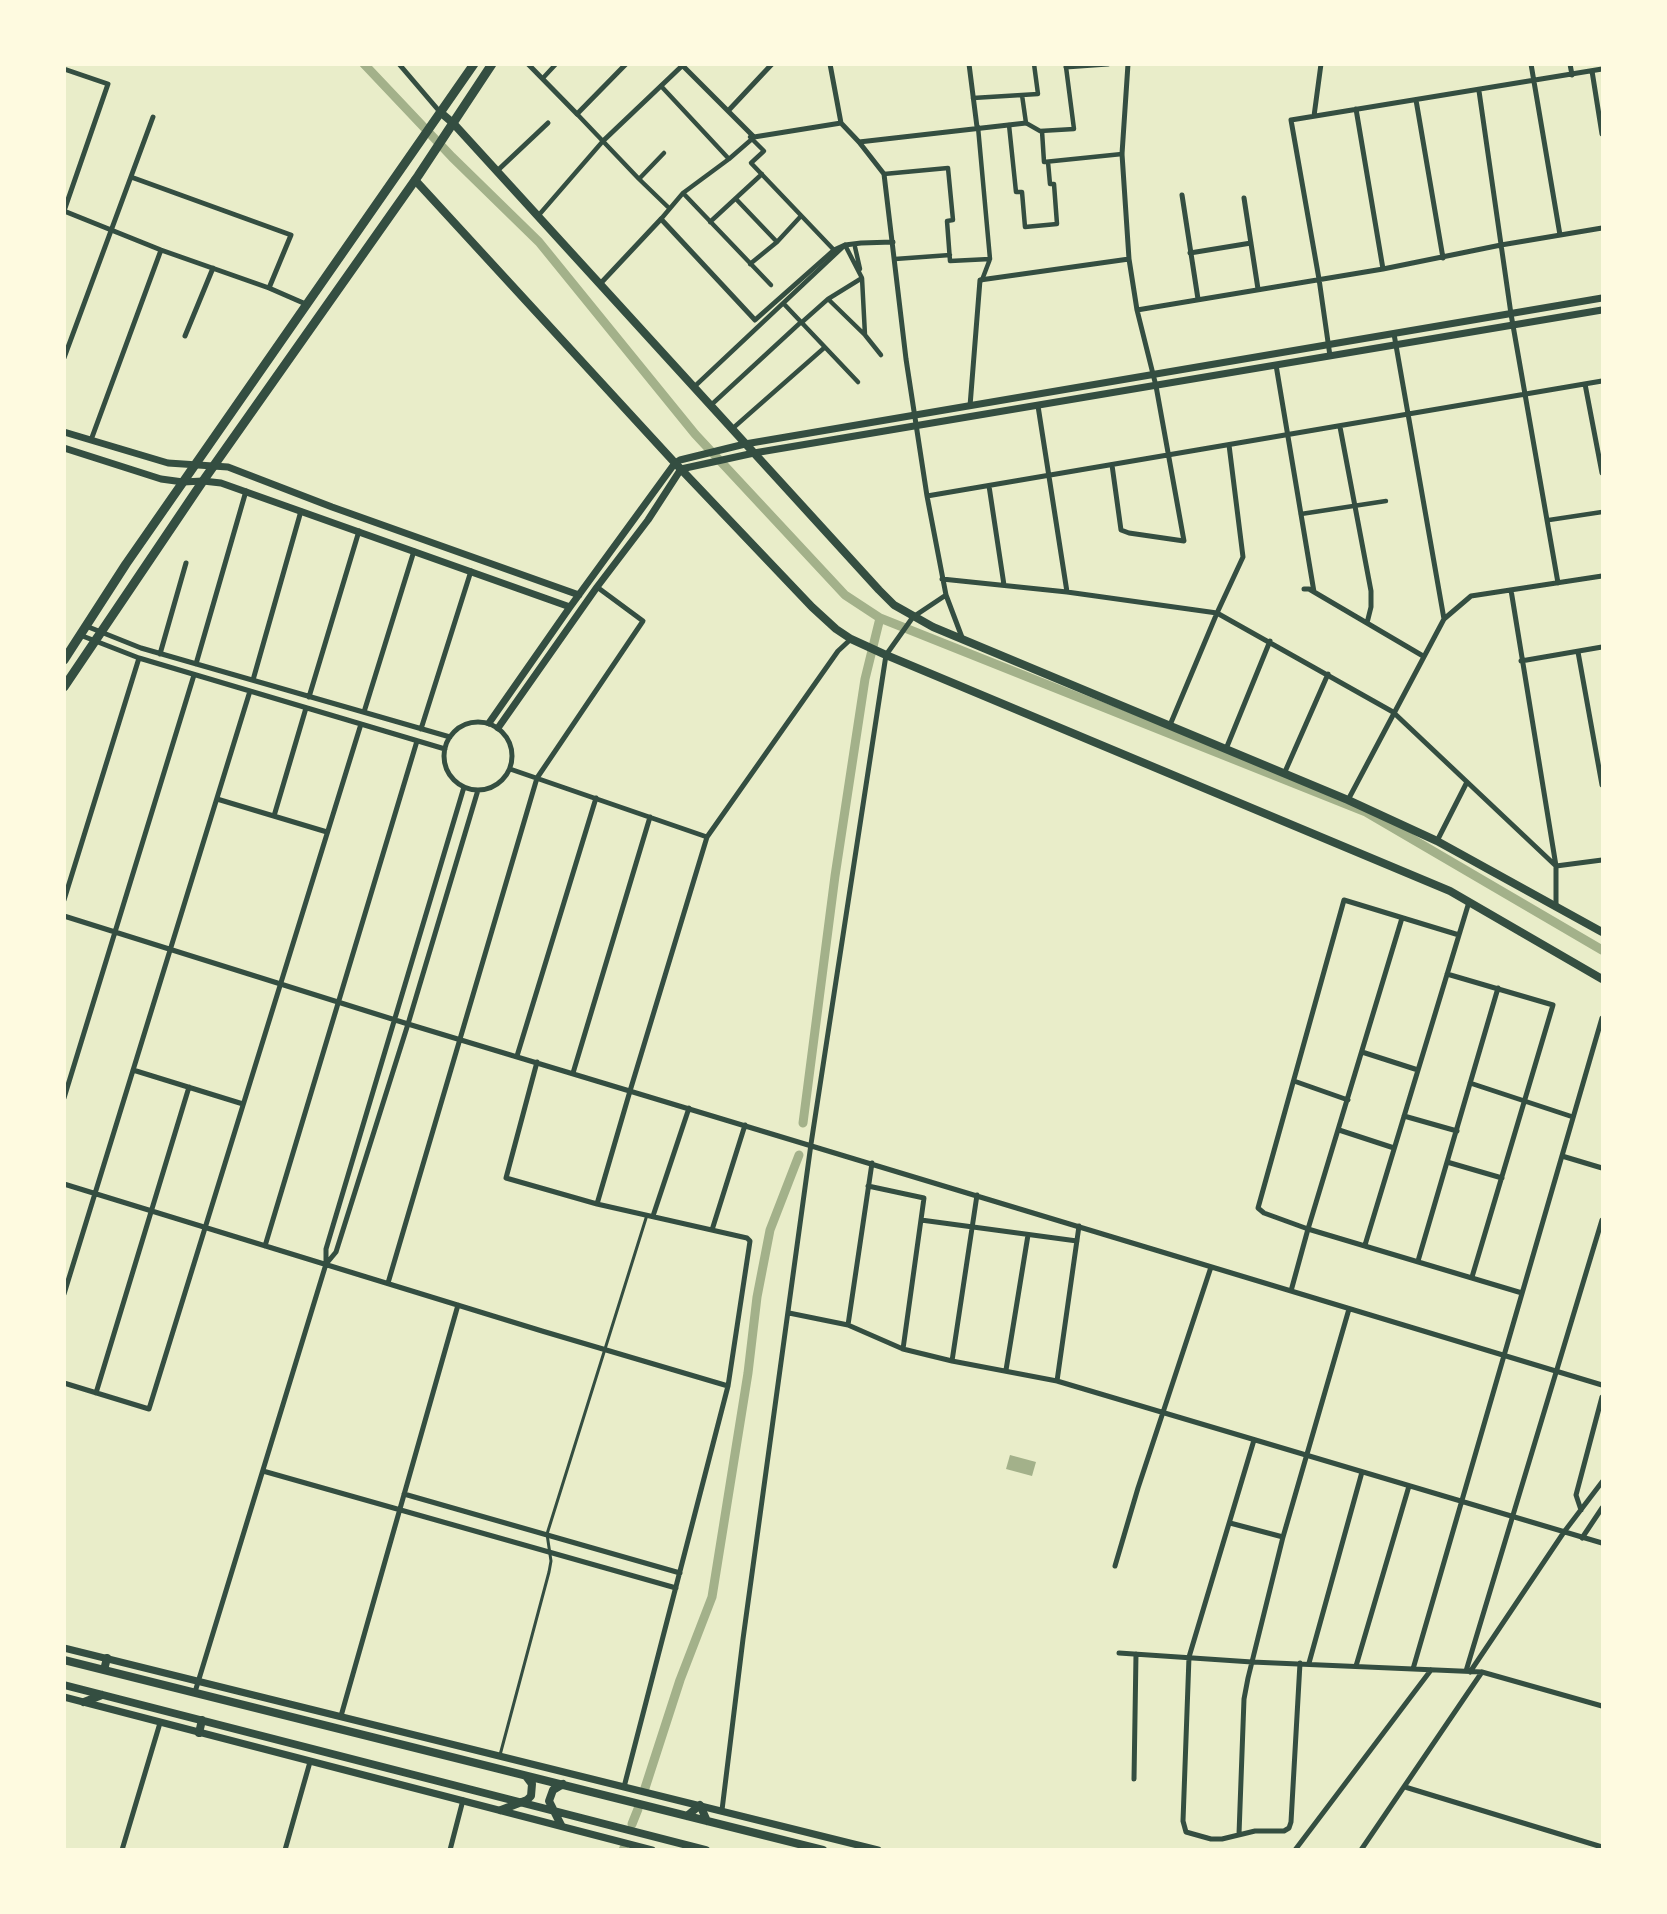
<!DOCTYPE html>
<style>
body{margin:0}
#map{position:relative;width:1667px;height:1914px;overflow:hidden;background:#e9edc9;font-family:"Sofia Sans Condensed",sans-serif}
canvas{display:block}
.frame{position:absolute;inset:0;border:66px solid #fefae0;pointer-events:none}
</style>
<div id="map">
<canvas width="1667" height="1914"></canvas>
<div class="frame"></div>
</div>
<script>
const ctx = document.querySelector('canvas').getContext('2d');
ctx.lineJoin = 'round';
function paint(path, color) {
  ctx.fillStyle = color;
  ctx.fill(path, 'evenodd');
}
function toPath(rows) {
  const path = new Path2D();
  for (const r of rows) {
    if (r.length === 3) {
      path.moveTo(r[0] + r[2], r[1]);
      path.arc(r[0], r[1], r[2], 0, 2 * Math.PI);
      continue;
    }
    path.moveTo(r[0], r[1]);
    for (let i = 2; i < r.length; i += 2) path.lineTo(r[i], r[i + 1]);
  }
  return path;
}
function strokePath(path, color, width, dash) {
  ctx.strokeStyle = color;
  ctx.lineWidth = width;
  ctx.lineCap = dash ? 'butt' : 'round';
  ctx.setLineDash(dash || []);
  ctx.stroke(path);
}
paint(toPath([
 [1010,1455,1036,1462,1032,1476,1006,1469]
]), '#a3b18a');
strokePath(toPath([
 [364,64,452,157,539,242,695,434,845,595,880,618,1366,812,1602,950],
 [803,1123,835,876,865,679,880,618],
 [645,1788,680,1680,712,1597,748,1373,757,1297,770,1230,799,1155],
 [632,1824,638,1809],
 [623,1850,624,1848]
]), '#a3b18a', 9);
strokePath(toPath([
 [500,1755,549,1572,551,1561,547,1534,647,1215]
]), '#344e41', 3);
strokePath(toPath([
 [543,78,556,64],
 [661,86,729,159,683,193],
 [1022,95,1026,123,1040,131,1074,129,1066,67],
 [973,98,1038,94,1034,64],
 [577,114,639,179,664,153],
 [1009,125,1016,192,1022,192,1025,227,1057,224,1054,184,1050,184,1048,162],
 [978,127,990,259,982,280],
 [1042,131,1044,162,1122,154],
 [752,139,764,151,751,163,834,250],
 [729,159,752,139,750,137],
 [884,174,948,168,953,220,947,221,950,261,990,259],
 [639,179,669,208],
 [736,199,777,242],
 [538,216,603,141],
 [661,219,683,193,771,285],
 [710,222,762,174],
 [855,247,860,269],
 [895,259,950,255],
 [750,264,777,242,801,216],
 [862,278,865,335],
 [828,299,865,335,881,355],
 [784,304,858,382],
 [694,387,845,245,862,278,828,299,801,323],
 [710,406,800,323],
 [732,429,824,348],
 [1301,514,1386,501],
 [1549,520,1602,512]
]), '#344e41', 4.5);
strokePath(toPath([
 [399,64,440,112],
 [528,64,577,114,626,64],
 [681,64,754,137,841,123],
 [830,64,841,123,859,142,884,174,906,359,927,496,946,595,963,640],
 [969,64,977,127],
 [1531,64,1560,235],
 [1570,64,1572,75],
 [1066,67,1108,64],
 [64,69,108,84,64,211],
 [1592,71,1602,134],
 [1479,91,1511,314,1558,583],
 [1416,100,1443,258],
 [1356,109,1383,269],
 [728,111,772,64],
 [1314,116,1321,64],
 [603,141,684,64],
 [859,142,1026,123],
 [497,171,548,123],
 [131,177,291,235,269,288],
 [1182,195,1198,299],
 [1244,198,1258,289],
 [64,211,161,250,269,288,308,305],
 [1190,253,1251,243],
 [600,284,661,219,755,320,834,250,845,245,861,243,893,242],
 [1137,310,1383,269,1501,245,1602,228],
 [185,336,213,268],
 [1330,356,1319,279,1291,120,1602,69],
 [64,358,153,117],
 [1276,365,1314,592],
 [1585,384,1602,473],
 [970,406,980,280,1129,259],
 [1038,406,1067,592],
 [1340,427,1371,591,1371,607,1367,623],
 [91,440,161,250],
 [1112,465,1121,530,1129,533,1184,541,1156,386,1137,310,1129,259,1122,154,1128,64],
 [989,486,1004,585],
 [927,496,1602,381],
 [942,579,1067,592,1217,613,1393,712,1556,866,1602,860],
 [1304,589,1309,589,1423,656],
 [1511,590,1556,866,1556,905],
 [1444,619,1471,596,1602,576],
 [86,626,141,648,450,737],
 [80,635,139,658,445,749],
 [1578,652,1602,785],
 [160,654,186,563],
 [1521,661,1602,647],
 [196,664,246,491],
 [253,680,301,511],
 [309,697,359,531],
 [364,712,414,551],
 [478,756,34],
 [1170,725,1217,613,1243,557,1229,445],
 [421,729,471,571],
 [1226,749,1270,641],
 [510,769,707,837],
 [1284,774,1328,674],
 [217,799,327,832],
 [1348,800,1444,619,1394,334],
 [274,816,306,708],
 [1437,841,1467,782],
 [64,900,139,658],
 [64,916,408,1024,1602,1385],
 [1459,935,1344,900,1258,1208,1264,1213,1308,1229,1522,1293],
 [1447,974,1553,1005,1472,1277],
 [1362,1052,1418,1070],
 [517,1056,596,798],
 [537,1062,506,1178,597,1204,747,1238,750,1241,728,1386,624,1787],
 [133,1070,243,1104],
 [573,1073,650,817],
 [1294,1081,1348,1100],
 [1470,1083,1573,1117],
 [64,1098,194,675],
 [1404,1116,1457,1131],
 [1339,1130,1394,1148],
 [1562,1156,1602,1168],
 [1447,1162,1502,1178],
 [64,1184,542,1331,728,1386],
 [868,1186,924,1198,903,1349],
 [597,1204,630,1091,707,837,838,651,851,639],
 [653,1216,689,1108],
 [921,1220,1077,1241],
 [712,1230,745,1125],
 [1365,1245,1469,902],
 [265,1246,417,741],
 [1418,1261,1498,988],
 [326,1264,336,1252,408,1024,478,790],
 [388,1283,537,778,643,621,597,587],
 [1291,1291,1308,1229,1402,918],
 [64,1294,250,691],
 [789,1313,848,1325,903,1349,952,1361,1057,1381,1602,1543],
 [848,1325,872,1163],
 [952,1361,977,1195],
 [1006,1370,1028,1235],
 [1057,1381,1079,1226],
 [64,1383,149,1409,361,724],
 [96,1393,189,1087],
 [1254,1440,1189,1657,1183,1821,1186,1832,1211,1839,1222,1839,1255,1831,1284,1831,1289,1828,1291,1822,1300,1663],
 [263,1471,676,1588],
 [404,1494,680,1573],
 [1581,1510,1576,1495,1602,1397],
 [1230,1523,1283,1537],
 [1582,1538,1602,1508],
 [1115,1566,1138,1488,1211,1267],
 [1119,1653,1252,1662,1482,1672,1602,1706],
 [1309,1663,1362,1472],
 [1356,1666,1409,1486],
 [1413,1669,1602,1018],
 [1466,1671,1602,1220],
 [1470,1672,1564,1532,1602,1482],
 [195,1692,326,1264,326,1249,464,787],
 [341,1716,458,1305],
 [1134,1779,1136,1654],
 [1405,1787,1602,1847],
 [722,1810,743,1639,811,1144,886,655,913,617,946,595],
 [1239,1834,1244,1699,1248,1678,1283,1537,1349,1309],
 [122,1850,160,1723],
 [285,1850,310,1762],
 [450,1850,463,1800],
 [1295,1850,1431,1670],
 [1361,1850,1482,1672]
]), '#344e41', 5);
strokePath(toPath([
 [64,432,168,463,228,467,332,507,579,595],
 [64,448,161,479,183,482,203,481,221,483,570,607],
 [489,723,570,607,675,463,680,460,745,444,1602,298],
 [498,728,597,587,648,520,681,469,754,453,1602,310],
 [64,1648,878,1850],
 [64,1697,652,1850]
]), '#344e41', 7);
strokePath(toPath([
 [440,112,453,123,879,590,894,605,933,627,1348,800,1437,841,1602,932],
 [415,180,675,463,812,607,836,629,851,639,886,655,1450,891,1602,979],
 [64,1660,823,1850],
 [104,1670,107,1658],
 [64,1685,706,1850],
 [84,1702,102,1695],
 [199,1733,202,1720],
 [501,1810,527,1800,531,1796,532,1784,526,1776],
 [687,1816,700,1805,707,1821],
 [561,1825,549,1801,553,1790,563,1784]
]), '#344e41', 8);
strokePath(toPath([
 [64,660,126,564,474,64],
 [64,687,203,481,418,176,492,64]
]), '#344e41', 9);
</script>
